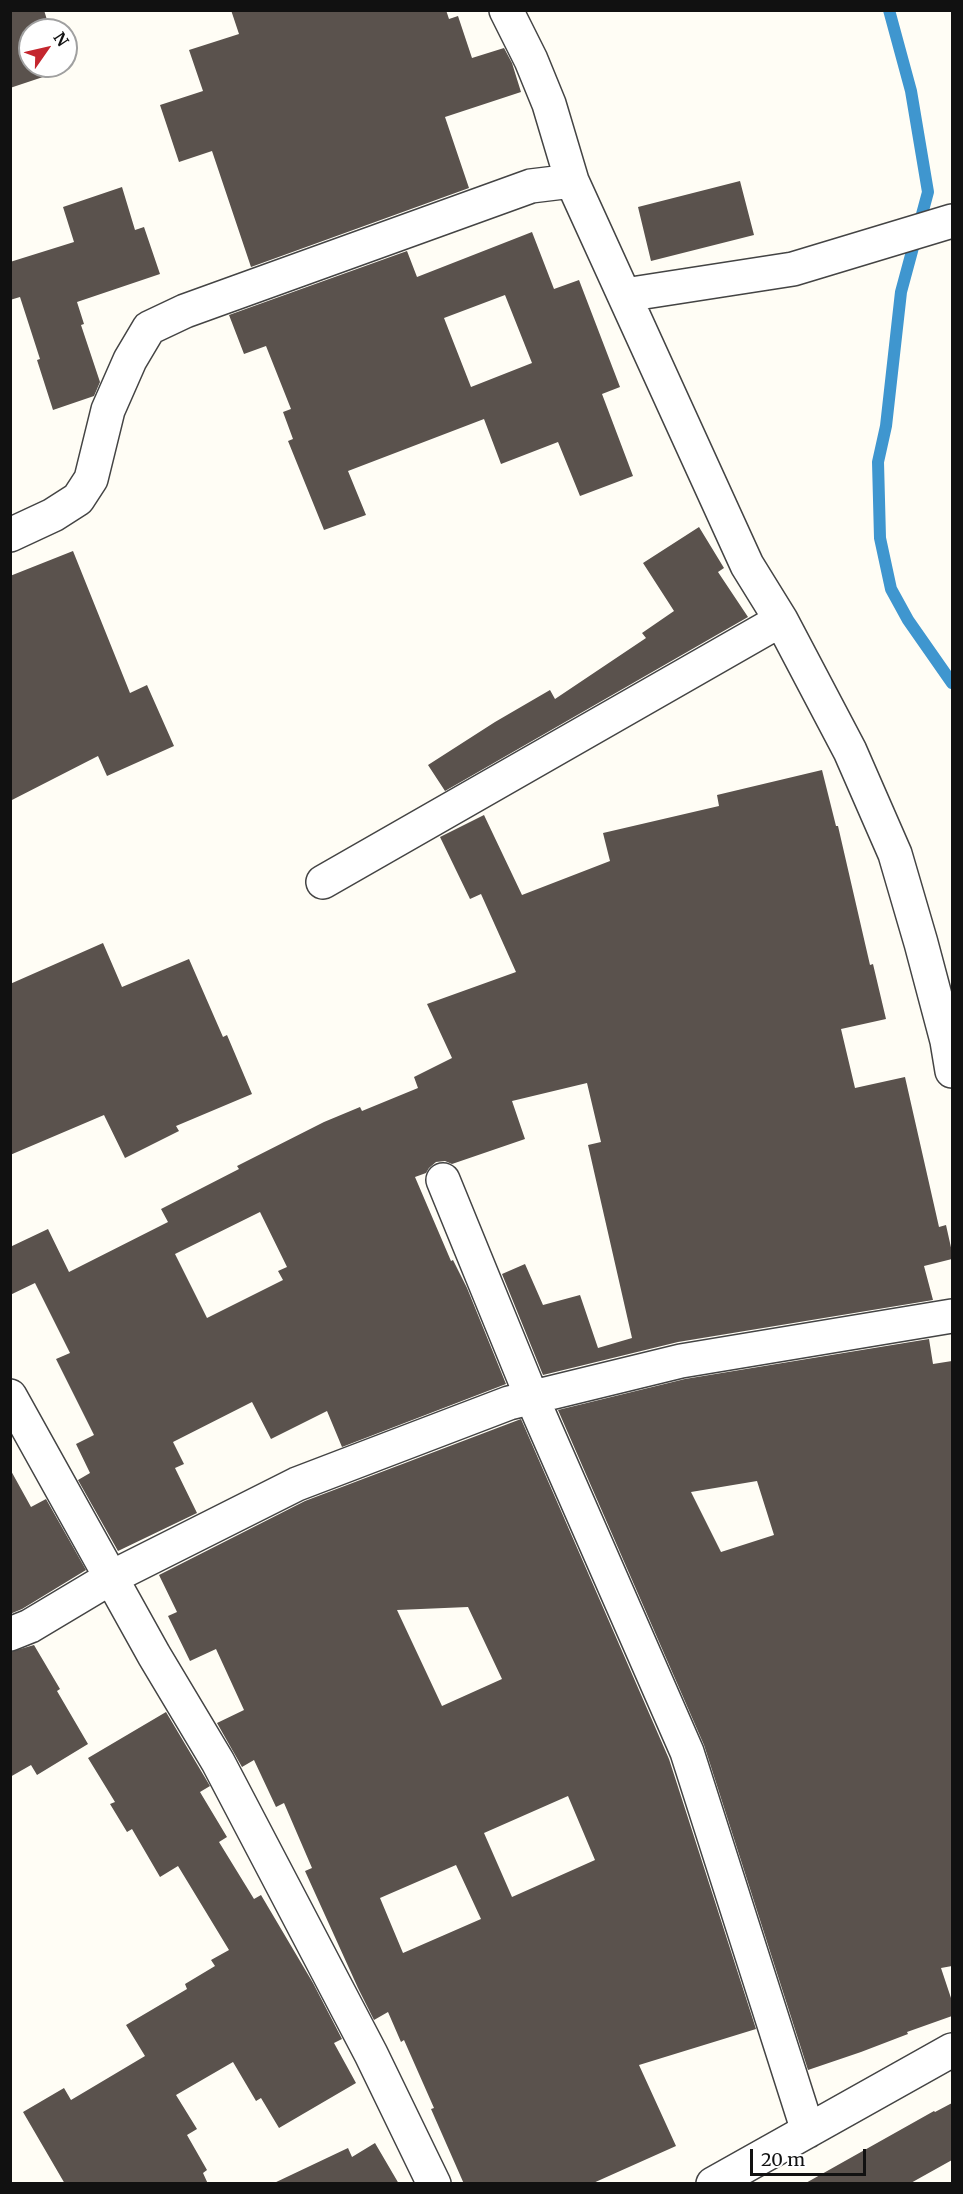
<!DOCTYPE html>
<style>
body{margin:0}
#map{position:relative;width:963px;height:2194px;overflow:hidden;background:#fffdf5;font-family:Merriweather,serif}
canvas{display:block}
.frame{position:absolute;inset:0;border:12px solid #111;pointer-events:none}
.north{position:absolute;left:18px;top:18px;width:60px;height:60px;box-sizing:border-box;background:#fff;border:2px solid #a0a0a0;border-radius:50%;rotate:56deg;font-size:16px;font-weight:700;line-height:24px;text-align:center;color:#111}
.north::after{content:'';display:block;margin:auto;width:21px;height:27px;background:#c4262e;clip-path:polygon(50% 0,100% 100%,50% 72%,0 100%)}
.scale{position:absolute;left:750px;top:2149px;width:116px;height:27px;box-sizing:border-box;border:3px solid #111;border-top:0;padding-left:8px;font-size:18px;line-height:21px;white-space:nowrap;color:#111;-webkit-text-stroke:4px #fff;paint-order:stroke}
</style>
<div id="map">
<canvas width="963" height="2194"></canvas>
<div class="frame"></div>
<div class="north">N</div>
<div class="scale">20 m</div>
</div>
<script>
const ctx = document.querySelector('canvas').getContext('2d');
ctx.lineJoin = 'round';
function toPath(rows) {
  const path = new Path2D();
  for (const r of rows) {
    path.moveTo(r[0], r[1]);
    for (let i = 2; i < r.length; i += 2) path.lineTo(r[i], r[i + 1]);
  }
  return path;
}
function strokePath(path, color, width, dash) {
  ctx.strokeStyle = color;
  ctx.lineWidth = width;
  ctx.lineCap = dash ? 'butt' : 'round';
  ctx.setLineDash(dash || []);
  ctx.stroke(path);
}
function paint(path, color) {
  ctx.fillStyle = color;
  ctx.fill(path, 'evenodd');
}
strokePath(toPath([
 [889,10,911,91,928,192,901,292,886,426,878,462,880,538,891,589,908,620,952,683]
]), '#3f96cf', 12);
paint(toPath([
 [10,10,44,10,50,30,30,30,30,66,62,66,64,70,10,88],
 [231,10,446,10,449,19,458,16,472,58,504,48,512,63,521,92,445,117,469,188,251,267,212,151,179,162,160,105,203,91,189,50,239,34],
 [740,181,754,235,651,261,638,207],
 [122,187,135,230,144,227,160,274,77,302,84,324,81,325,100,382,94,396,53,410,37,360,40,359,20,297,10,300,10,262,74,242,63,207],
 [532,232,554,289,579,280,620,387,602,394,633,476,580,496,558,442,501,464,484,419,348,471,366,515,324,530,288,441,293,439,283,412,291,409,266,346,244,354,229,315,407,251,417,277],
 [505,295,532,363,471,387,444,318],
 [699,527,724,568,718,572,748,617,445,791,428,765,495,722,550,690,555,699,646,638,642,633,674,611,643,563],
 [73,551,130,693,147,685,174,746,107,776,98,756,10,801,10,576],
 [822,770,836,826,838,826,870,965,873,964,886,1019,841,1029,855,1088,905,1077,939,1227,946,1225,952,1252,952,1259,924,1266,933,1300,678,1342,543,1375,502,1274,525,1264,543,1305,580,1295,598,1348,632,1338,588,1145,601,1142,587,1083,512,1101,525,1139,452,1164,445,1161,436,1162,429,1168,426,1173,415,1177,451,1261,453,1260,467,1288,506,1384,342,1447,327,1411,271,1439,252,1402,173,1442,184,1464,175,1468,197,1513,118,1551,78,1480,90,1473,76,1444,94,1435,56,1359,70,1353,35,1283,10,1295,10,1247,48,1229,69,1272,168,1222,161,1209,239,1169,237,1166,324,1122,360,1107,362,1111,418,1088,414,1077,452,1058,427,1004,516,972,481,894,470,899,440,837,484,815,522,895,610,861,603,833,719,806,717,795],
 [260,1212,287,1267,278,1271,283,1280,207,1318,175,1254],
 [103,943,122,987,189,959,223,1037,227,1035,252,1094,176,1126,179,1131,125,1158,104,1115,10,1155,10,984],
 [929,1339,933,1364,952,1361,952,1966,941,1968,952,2001,952,2016,907,2032,908,2034,861,2052,808,2070,704,1745,558,1410,685,1379],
 [757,1481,774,1535,721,1552,691,1492],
 [521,1419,669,1759,756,2029,639,2065,676,2146,591,2184,464,2184,431,2109,434,2108,404,2040,401,2042,388,2012,374,2020,358,1988,305,1871,312,1868,284,1803,276,1807,254,1760,242,1767,217,1723,244,1710,216,1649,190,1661,168,1616,177,1612,159,1575,305,1501],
 [468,1607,502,1679,442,1706,397,1610],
 [568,1796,595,1860,512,1897,484,1833],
 [456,1865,481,1919,403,1953,380,1898],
 [10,1469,31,1507,46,1499,86,1570,22,1609,10,1614],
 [34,1645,60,1689,57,1691,88,1744,37,1775,31,1765,10,1777,10,1652],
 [166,1712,210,1786,200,1792,227,1837,219,1842,254,1899,261,1895,313,1983,342,2039,334,2043,356,2083,279,2128,261,2098,256,2101,233,2062,176,2095,197,2129,187,2135,207,2170,203,2173,208,2184,65,2184,23,2112,64,2088,71,2100,145,2056,126,2025,187,1989,185,1984,215,1966,211,1960,229,1950,178,1866,160,1877,132,1829,127,1832,110,1804,115,1802,88,1758],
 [952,2103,952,2160,909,2184,804,2184,934,2111,935,2112],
 [375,2143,399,2184,272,2184,348,2148,352,2157]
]), '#5a524d');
const minor = toPath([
 [506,10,531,60,549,104,572,181,747,565,781,620,850,751,895,854,921,943,947,1041,952,1071],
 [625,295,793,269,952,221],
 [10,535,53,515,78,499,91,479,108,410,130,360,149,328,185,311,531,186,572,181],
 [323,882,781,620],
 [443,1180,532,1398,687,1752,808,2131],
 [10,1396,154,1655,218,1762,371,2054,434,2184],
 [10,1634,30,1626,112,1577,297,1484,509,1403,681,1361,952,1316],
 [713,2184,952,2050]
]);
strokePath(minor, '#444', 36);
strokePath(minor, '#fff', 33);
</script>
